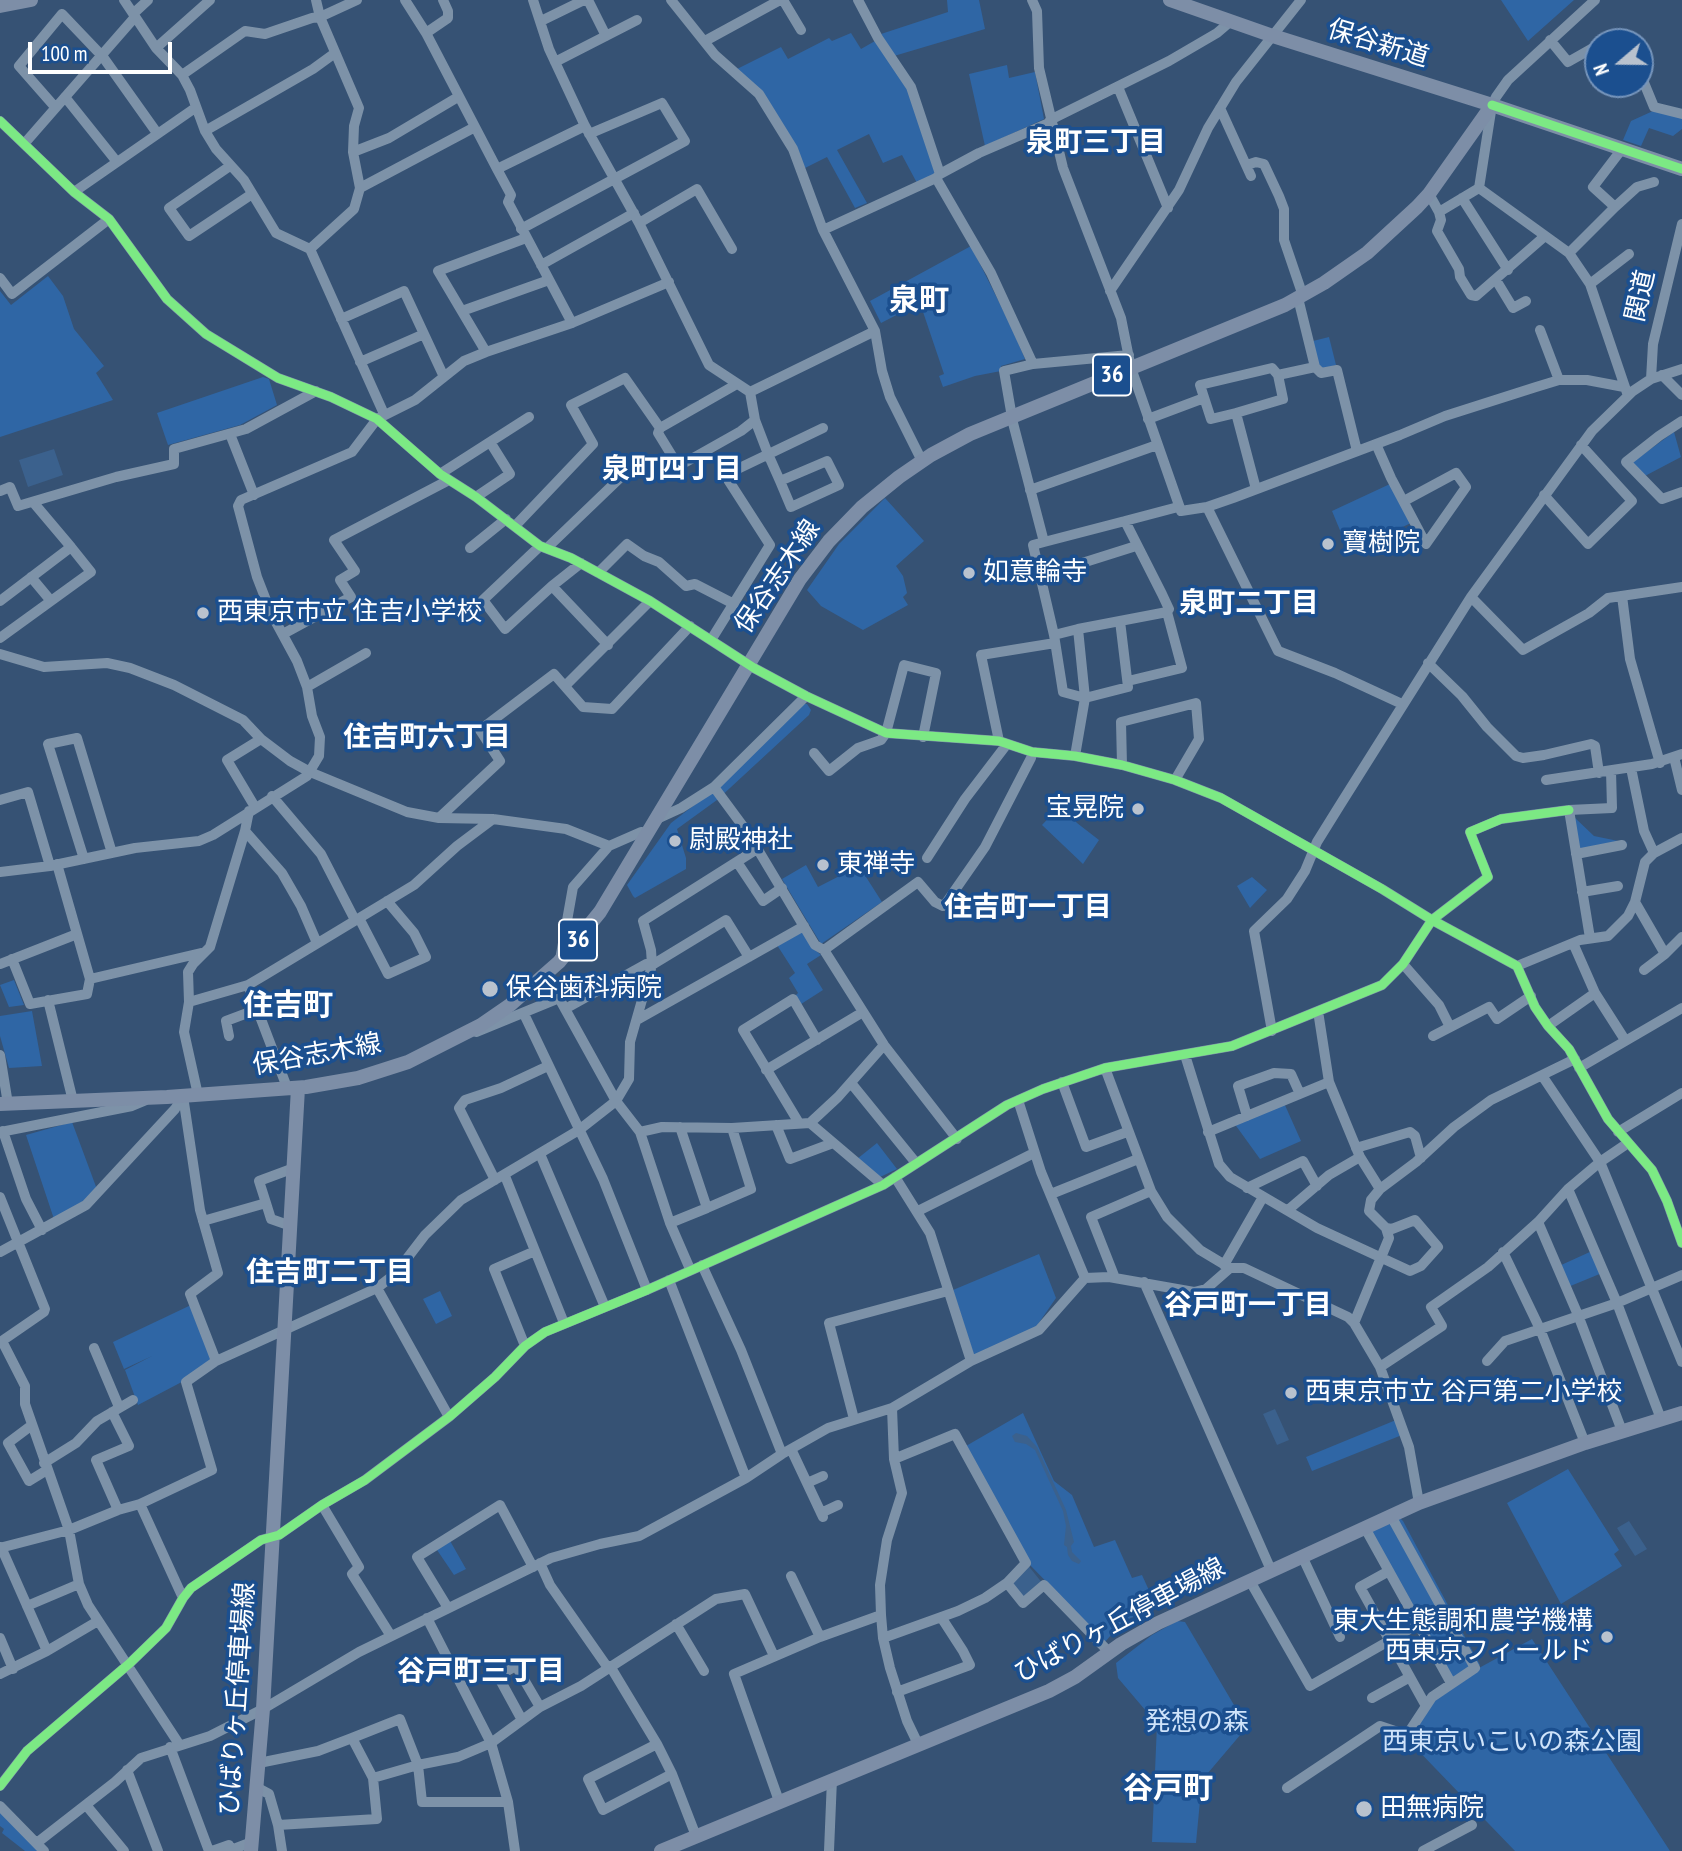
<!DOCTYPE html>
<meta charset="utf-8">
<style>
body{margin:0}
#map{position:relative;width:1682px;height:1851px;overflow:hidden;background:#365274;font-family:"PT Sans Narrow",sans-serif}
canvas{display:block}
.north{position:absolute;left:1584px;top:28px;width:70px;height:70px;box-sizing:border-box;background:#1b4f8f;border:2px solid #7695bc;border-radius:50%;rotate:250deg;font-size:19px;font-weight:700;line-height:28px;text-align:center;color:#fff}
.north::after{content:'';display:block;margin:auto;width:24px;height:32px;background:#b9c2ce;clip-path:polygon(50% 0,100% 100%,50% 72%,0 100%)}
.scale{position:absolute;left:28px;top:42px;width:144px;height:32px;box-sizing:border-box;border:4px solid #fff;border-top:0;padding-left:9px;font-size:21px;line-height:24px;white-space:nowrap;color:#fff;-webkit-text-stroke:5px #1b4f8f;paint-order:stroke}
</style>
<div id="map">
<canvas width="1682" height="1851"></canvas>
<div class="north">N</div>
<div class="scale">100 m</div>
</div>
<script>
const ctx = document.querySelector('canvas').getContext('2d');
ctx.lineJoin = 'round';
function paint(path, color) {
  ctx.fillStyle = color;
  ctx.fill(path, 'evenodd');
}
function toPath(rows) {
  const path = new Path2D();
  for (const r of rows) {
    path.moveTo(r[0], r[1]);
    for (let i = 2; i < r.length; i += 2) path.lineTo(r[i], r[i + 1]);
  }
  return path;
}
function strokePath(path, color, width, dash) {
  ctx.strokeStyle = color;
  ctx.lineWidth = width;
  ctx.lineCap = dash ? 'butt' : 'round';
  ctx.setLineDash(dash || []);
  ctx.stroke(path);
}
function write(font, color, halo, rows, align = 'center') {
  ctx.font = font + ' "PT Sans Narrow","Noto Sans JP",sans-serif';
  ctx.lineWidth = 7;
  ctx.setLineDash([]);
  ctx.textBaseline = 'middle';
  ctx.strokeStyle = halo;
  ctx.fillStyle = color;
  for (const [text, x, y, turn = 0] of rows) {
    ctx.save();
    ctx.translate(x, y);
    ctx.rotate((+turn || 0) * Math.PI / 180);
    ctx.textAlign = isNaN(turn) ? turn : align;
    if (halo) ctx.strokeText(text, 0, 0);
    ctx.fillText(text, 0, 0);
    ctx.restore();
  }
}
paint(toPath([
 [947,0,979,0,985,29,894,56,881,34,948,12],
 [1501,0,1574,0,1528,41],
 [851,33,861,49,875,41,909,90,936,170,933,175,917,183,902,155,883,163,869,134,837,150,867,203,855,208,827,157,805,168,793,145,735,70,781,47,788,59,829,38,832,41],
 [1007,65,1009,78,1035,72,1044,119,985,146,969,74],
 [1653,111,1682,117,1682,129,1673,136,1649,128,1641,146,1623,140,1631,121],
 [971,246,1011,326,1025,359,1001,366,1001,371,975,376,943,387,939,376,944,374,920,303,881,323,870,301],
 [48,276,63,296,74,329,104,366,96,373,113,400,0,437,0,291,11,305],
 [1329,337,1336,365,1323,369,1319,366,1313,341],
 [263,377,269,379,277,405,240,425,168,445,157,413],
 [1674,432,1681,457,1643,477,1630,464],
 [1390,484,1411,523,1349,552,1332,511],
 [885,498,924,541,896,566,903,576,907,593,903,597,908,605,863,630,821,606,807,590,839,544],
 [803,704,807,704,811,710,809,715,717,800,677,829,686,858,686,869,635,898,633,896,627,885,671,823,706,796],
 [1061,805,1077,823,1099,840,1083,864,1042,825],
 [1573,816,1594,836,1628,843,1578,852],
 [806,865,818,887,859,866,882,902,821,944,782,879],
 [1252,877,1267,890,1250,908,1237,886],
 [800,931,804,932,814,949,821,955,807,964,823,990,798,1006,793,998,798,993,789,978,795,973,777,945],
 [14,980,24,1005,9,1007,0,985],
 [32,1011,42,1066,9,1068,0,1036,0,1016],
 [1284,1103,1301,1141,1260,1159,1234,1123],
 [72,1122,98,1192,54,1219,26,1135],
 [877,1143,897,1169,878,1178,857,1159],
 [1592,1251,1602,1273,1568,1287,1559,1266],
 [1039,1254,1056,1298,1036,1327,974,1356,953,1290],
 [440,1291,452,1316,436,1324,423,1299],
 [191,1305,214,1365,138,1405,125,1370,152,1356,124,1369,113,1342],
 [1023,1413,1054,1481,1072,1495,1094,1547,1115,1540,1132,1578,1142,1575,1157,1608,1123,1621,1105,1642,1029,1564,966,1446],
 [1396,1420,1402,1435,1312,1471,1306,1457],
 [1568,1469,1619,1550,1614,1554,1622,1566,1561,1604,1507,1503],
 [1396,1514,1403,1521,1480,1665,1451,1683,1365,1528],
 [449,1539,466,1569,454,1575,435,1547],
 [1177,1621,1185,1622,1247,1727,1202,1780,1196,1843,1152,1842,1157,1724,1118,1678,1116,1663,1152,1635],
 [1532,1639,1670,1851,1515,1851,1408,1740,1434,1698,1479,1668],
 [0,1806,44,1851,25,1851,2,1833,4,1829,0,1826]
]), '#2f66a5');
paint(toPath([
 [54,449,63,475,28,487,19,460],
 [1275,1409,1289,1440,1277,1445,1263,1414],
 [1016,1433,1027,1436,1037,1447,1066,1510,1074,1542,1071,1546,1072,1552,1081,1561,1079,1564,1072,1561,1068,1555,1067,1547,1064,1545,1066,1526,1063,1511,1035,1450,1026,1444,1015,1442,1012,1436],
 [1629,1521,1647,1549,1635,1556,1617,1528],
 [1027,1564,1043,1584,1024,1600,1010,1583]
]), '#3b618d');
strokePath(toPath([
 [124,0,156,48,182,75,190,90,205,131,216,149,244,180,276,233,310,249],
 [316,0,320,17,359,108,354,126,353,152,360,188,354,209,310,249,384,414],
 [405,0,426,33,497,169,511,195,508,202,572,323],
 [533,0,549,49,585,126,639,223,709,365,750,392,755,420,768,454,780,481,791,507,839,485,827,461,780,481],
 [588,0,606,36],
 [671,0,715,55,759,94,793,149,823,230,875,331,882,371,890,397,922,461],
 [783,0,801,30],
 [858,0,878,38,911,87,940,174,936,178,991,273,1033,364,1004,371,1013,423,1044,542,1033,545,1054,635,1063,692,1085,698,1128,687,1120,621],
 [1032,0,1037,11,1039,68,1063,168,1121,318,1131,368,1181,511,1207,507,1233,498,1400,435,1445,416,1536,387,1559,380,1587,380,1624,387],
 [134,13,148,0],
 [541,21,584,0],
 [426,33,448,18,448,11,443,0],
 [1550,40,1568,62,1598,45],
 [705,41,780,0],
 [1604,42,1623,34,1627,42],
 [156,48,210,0],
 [555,62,637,20],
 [1640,73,1654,107,1682,114],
 [182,75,245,31,265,34,312,18,320,17,357,0],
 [1118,87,1168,208],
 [65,97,117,162],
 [55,107,19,66,62,14,103,57,157,133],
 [1220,108,1251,176],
 [1050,120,1169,61,1217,33,1231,21],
 [0,121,74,192,109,219,167,299,206,334,278,378,331,397,377,419,440,474,476,497,540,546,571,558,650,601,754,668,806,696,886,733,999,741,1032,752,1075,756,1122,765,1175,780,1221,798,1382,889,1432,920,1517,966,1535,1007,1548,1026,1569,1049,1608,1119,1652,1170,1667,1201,1682,1243],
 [205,131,313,69,335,53],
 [24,144,135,17],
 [353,152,389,138,458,97],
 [1247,165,1256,162,1264,164,1279,196,1284,209,1284,240,1303,296],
 [230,166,169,208,189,236,252,194],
 [497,169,585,126],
 [940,174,979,153,1051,122],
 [360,188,475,127],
 [1479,188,1492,105,1496,97,1508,80,1595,0],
 [74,192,195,108],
 [1429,194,1439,212,1441,220,1437,231,1459,269,1460,277,1471,295,1476,296,1545,236],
 [1462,198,1508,270],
 [1615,207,1637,187,1654,182],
 [1439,212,1479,188,1569,253,1590,284,1627,393],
 [639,223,697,189,732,249],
 [521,229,685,141,662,103,589,134],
 [823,230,936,178],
 [1569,253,1615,207,1593,187,1622,149],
 [541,265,634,213],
 [0,278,12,294,109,219],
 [1496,280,1513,308,1526,301],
 [1590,284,1629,254],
 [1110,291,1179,190,1208,128,1236,82,1301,0],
 [1298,298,1315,367,1321,373,1337,370,1357,451],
 [462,311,549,280],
 [341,319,404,291,444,377],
 [1540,330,1559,380],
 [486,352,438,271,526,238],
 [360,362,424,334],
 [1033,364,1129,355],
 [1662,375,1682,395],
 [1651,379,1653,344,1682,224],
 [750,392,875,331],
 [1236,413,1283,399,1278,375],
 [1148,419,1204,398],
 [1682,421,1659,436,1626,462,1662,499,1682,492],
 [660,428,737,384],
 [230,434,254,495],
 [1376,444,1391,478,1426,544,1466,487,1456,473,1404,501],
 [440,474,529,417],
 [1256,489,1236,413,1211,419,1200,385,1272,368,1278,375,1315,367],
 [1030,490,1157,445],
 [0,491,10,487,18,506,116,477,174,464,174,449,246,429,316,391],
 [1544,495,1588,544,1632,501,1581,445],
 [476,497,510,474,490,442],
 [33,502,71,547],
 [1207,507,1278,651,1335,673,1402,704],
 [515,526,593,444,571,405,625,378,660,428,658,433,677,464],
 [1044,542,1125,521],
 [540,546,483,600,505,629,552,586,581,563],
 [470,548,506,519],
 [547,548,621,477,638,470,686,462,741,431,755,420],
 [598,573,627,544,644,556,659,562,686,586,695,584,734,604],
 [1041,576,1136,546],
 [31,577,51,601],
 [552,586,608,645],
 [1622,596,1630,659,1660,763],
 [1471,597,1523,650,1589,613,1608,598,1682,587],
 [0,601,71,547,91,572,0,638],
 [1078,629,1167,612,1169,609,1162,594,1125,521,1178,507],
 [283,634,351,597,340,580,355,571,334,540,449,480],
 [1054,635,1078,629,1085,698,1075,756],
 [711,640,770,545,725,475,823,428],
 [0,654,44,667,107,663,130,668,174,685,243,720,261,739,290,761,310,772,407,812,439,818,493,819,566,829,609,846,641,832,648,833],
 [1428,663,1462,696,1487,727,1516,756,1523,758,1544,755,1591,744,1595,746,1599,773],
 [1128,681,1182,668,1167,612],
 [565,686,650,601],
 [307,687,366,653],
 [999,741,981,655,1055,643],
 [814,753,829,771,858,748,881,740,886,733,904,665,936,673,923,737],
 [1674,757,1682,790],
 [1122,765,1121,722,1196,703,1199,739,1175,780],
 [1631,768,1644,831,1654,853],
 [1546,780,1652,764,1682,754],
 [714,787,748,833,815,945,824,950,884,1045,957,1139],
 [272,796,321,854,355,920],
 [0,800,28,792,50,866],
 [255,807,227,760,261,739],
 [439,818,500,761,480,730,554,674,583,707,612,709,690,626],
 [657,819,681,808,714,787,806,696],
 [245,831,282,873,301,906,317,943],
 [1576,854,1622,845],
 [927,858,965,799,1007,744],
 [84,859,48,744,77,738,112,853],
 [737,862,763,901,782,888],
 [57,864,90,979,201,953],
 [0,872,50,866,135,848,199,841,213,835,307,776,319,756,320,737,312,716,307,687,297,661,271,613,257,577,238,506,241,500,352,452,377,419,415,400,464,361,486,352,572,323,669,282],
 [1582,892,1618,886],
 [1635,902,1665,954],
 [359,918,388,974,426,957,414,933,387,901],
 [1590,938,1569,810,1612,808,1611,771],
 [1573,943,1595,993,1625,1040],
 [824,950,918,882,935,902,943,906,946,903,985,847,1031,758,1032,752],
 [12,959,30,1004,87,994,90,979],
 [560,960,573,887,609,846],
 [0,964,77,934],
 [1403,964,1439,1005,1450,1027],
 [1517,966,1580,940,1608,936,1628,916,1635,902,1645,862,1654,853,1682,838],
 [1644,970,1665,954,1682,937],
 [248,985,288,1090],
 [48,1000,73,1101],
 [189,1002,248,985,265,975,414,885,457,846,493,819],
 [565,1009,646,964,652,965,651,950,643,921,757,849],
 [1318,1011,1329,1082,1360,1157,1380,1189],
 [524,1014,603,1179,647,1290],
 [637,1020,804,926],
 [1548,1026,1595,993],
 [1272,1031,1254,931,1287,899,1305,871,1317,842,1340,805,1471,597,1592,431,1633,391,1651,379,1682,369],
 [476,1032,559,998,616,1101,640,1132,670,1223,690,1269],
 [229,1036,226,1021,258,1009],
 [1433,1036,1489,1007,1497,1019,1531,996],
 [0,1055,8,1104],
 [1185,1055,1219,1164,1230,1177,1317,1228,1410,1271,1421,1266,1438,1247,1415,1220,1392,1229,1386,1228],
 [1105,1068,1151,1191,1167,1217,1200,1250,1230,1268],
 [1579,1068,1682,1008],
 [766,1070,863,1012],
 [1543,1077,1600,1162,1682,1362],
 [1062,1082,1086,1147,1127,1132],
 [851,1083,916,1163],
 [198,1095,184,1032,189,1002,188,972,193,964,210,947,245,831,249,811],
 [183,1096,200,1210,218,1273,190,1294,216,1361],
 [1018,1100,1041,1172,1085,1278],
 [1247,1116,1238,1086,1274,1073,1291,1074,1300,1094],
 [799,1123,743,1030,793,999,817,1040],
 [810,1123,838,1097,884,1045],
 [776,1125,790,1159,833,1143],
 [3,1131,26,1199,42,1230],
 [0,1132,132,1106,144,1101],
 [640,1132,662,1127,732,1128,810,1123,883,1185],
 [1208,1132,1329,1082],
 [1618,1132,1682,1093],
 [1356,1148,1410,1132,1415,1136,1421,1158],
 [540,1154,605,1307],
 [505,1176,564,1323],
 [895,1177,930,1233,971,1361],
 [495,1180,459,1108,465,1100,501,1088,548,1066],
 [1247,1188,1303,1161,1317,1186],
 [1568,1189,1617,1303,1661,1419],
 [1051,1194,1138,1159],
 [0,1197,45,1309,44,1312,2,1341,25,1386,25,1404,69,1530,79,1584,88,1605,179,1744],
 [266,1203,259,1181,294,1168],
 [707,1208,751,1189,732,1128],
 [1288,1210,1329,1175,1360,1157],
 [918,1211,1034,1153],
 [203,1221,266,1203,271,1219,291,1226],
 [1538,1222,1578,1315,1622,1431],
 [670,1223,707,1208,680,1127],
 [0,1252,86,1205,175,1109,183,1096],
 [1503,1252,1540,1329,1585,1443],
 [702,1265,741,1350,782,1454],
 [1224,1265,1263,1197],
 [1230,1268,1244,1268,1348,1317,1354,1323,1380,1367,1409,1447,1419,1503],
 [1115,1278,1091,1217,1151,1191],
 [669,1280,746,1478],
 [1144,1282,1271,1570],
 [377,1288,449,1417],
 [1354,1323,1389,1238,1386,1228,1369,1211,1371,1200,1380,1189,1416,1162,1454,1127,1491,1100,1575,1059],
 [525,1346,494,1269,535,1251],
 [94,1348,119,1407],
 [1487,1361,1505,1341,1617,1303,1682,1275],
 [1380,1367,1442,1326,1431,1307,1488,1267,1538,1222,1568,1189,1600,1162,1628,1143],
 [892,1408,894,1459,902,1493,887,1540,880,1585,881,1615,883,1638,890,1668,907,1721,918,1744],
 [112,1412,129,1446,96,1460,118,1510],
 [854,1419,829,1323,948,1291],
 [32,1425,8,1443,29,1481,47,1470],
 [791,1449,823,1517],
 [894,1459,955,1434,1026,1563,1007,1583],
 [44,1463,76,1443,97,1421,133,1400],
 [807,1483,823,1476],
 [140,1504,183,1598],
 [322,1505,359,1567,352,1574,391,1636],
 [821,1513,838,1505],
 [1365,1528,1451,1683],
 [1,1547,47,1651],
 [0,1548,69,1530,118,1510,140,1504,212,1470,186,1382,216,1361,377,1288,395,1274,425,1235,461,1200,579,1130,616,1101,629,1079,630,1042,652,965,726,920,749,957],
 [1302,1556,1340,1637],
 [540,1563,550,1585,608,1668],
 [1389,1571,1360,1587,1426,1706],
 [791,1576,820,1637],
 [1250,1581,1310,1686,1443,1610],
 [27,1606,79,1584],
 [448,1608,417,1557,500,1505,533,1567],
 [427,1618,491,1743,508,1802,515,1851],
 [676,1624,704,1671],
 [0,1638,13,1669],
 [883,1638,958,1611,985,1598,1007,1583,1023,1603,1044,1585,1109,1652],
 [610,1666,657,1744,672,1774,696,1836],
 [0,1674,47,1651,98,1621],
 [897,1692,970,1665,963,1651,941,1617],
 [1372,1698,1410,1677],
 [522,1720,498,1676,516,1666,540,1707],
 [657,1744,588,1779,603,1810,672,1774],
 [170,1747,209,1851],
 [259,1763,318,1751,352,1738],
 [127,1770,158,1851],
 [373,1778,418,1765,458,1757,491,1743,540,1707,581,1686,716,1599,745,1594,774,1656],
 [0,1786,27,1751,130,1663,166,1628,183,1598,191,1588,261,1540,279,1535,322,1505,365,1480,449,1417,495,1377,525,1346,545,1332,647,1290,883,1185,1007,1105,1043,1089,1105,1068,1232,1046,1382,985,1403,964,1432,920,1488,877,1470,832,1501,819,1569,810],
 [256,1787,269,1794,278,1825,282,1851],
 [1287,1788,1380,1726,1407,1735,1432,1697,1475,1668,1391,1516],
 [779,1801,734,1674,820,1637,881,1615],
 [86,1805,124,1851],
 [0,1806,44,1851],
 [278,1825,377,1819,373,1778,352,1738,400,1719,418,1765,422,1802,508,1802],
 [38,1842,115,1782,141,1758,210,1736,263,1709,359,1652,551,1558,600,1544,639,1536,746,1478,782,1454,828,1428,892,1408,971,1361,1039,1330,1085,1278,1109,1277,1194,1292,1206,1289,1230,1268],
 [212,1851,229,1845,231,1850,252,1842],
 [829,1851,832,1779],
 [1423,1851,1472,1825]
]), '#7d92a8', 10);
strokePath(toPath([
 [1170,0,1273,36,1492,105,1682,169],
 [0,6,31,0],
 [0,1104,167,1097,306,1087,358,1078,408,1062,481,1025,510,1005,559,962,600,912,800,579,829,541,862,507,899,477,931,455,970,434,1285,305,1324,283,1367,253,1417,207,1429,194,1492,105],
 [251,1851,263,1709,298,1088],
 [661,1851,1049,1691,1075,1677,1121,1644,1158,1623,1419,1503,1585,1443,1682,1413]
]), '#7d8ea7', 14);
strokePath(toPath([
 [1492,105,1682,169],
 [0,121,74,192,109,219,167,299,206,334,278,378,331,397,377,419,440,474,476,497,540,546,571,558,650,601,754,668,806,696,886,733,999,741,1032,752,1075,756,1122,765,1175,780,1221,798,1382,889,1432,920,1517,966,1535,1007,1548,1026,1569,1049,1608,1119,1652,1170,1667,1201,1682,1243],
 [0,1786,27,1751,130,1663,166,1628,183,1598,191,1588,261,1540,279,1535,322,1505,365,1480,449,1417,495,1377,525,1346,545,1332,647,1290,883,1185,1007,1105,1043,1089,1105,1068,1232,1046,1382,985,1403,964,1432,920,1488,877,1470,832,1501,819,1569,810]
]), '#7ce984', 9);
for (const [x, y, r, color] of [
 [1328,544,7,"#b9c2ce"],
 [969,573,7,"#b9c2ce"],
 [203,613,7,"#b9c2ce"],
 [1138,809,7,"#b9c2ce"],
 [675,841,7,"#b9c2ce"],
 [823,865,7,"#b9c2ce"],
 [490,989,9,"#b9c2ce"],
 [1291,1393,7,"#b9c2ce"],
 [1607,1637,7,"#b9c2ce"],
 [1364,1809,9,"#b9c2ce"]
]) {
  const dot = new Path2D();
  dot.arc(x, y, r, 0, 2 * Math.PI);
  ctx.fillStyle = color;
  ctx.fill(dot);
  strokePath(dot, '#1b4f8f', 2.5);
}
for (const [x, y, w] of [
 [1112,375,38],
 [578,940,38]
]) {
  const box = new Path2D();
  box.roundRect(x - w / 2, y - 20.5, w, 41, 5);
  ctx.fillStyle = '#1b4f8f';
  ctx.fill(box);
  strokePath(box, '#fff', 2);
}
write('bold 24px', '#fff', null, [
 ["36",1112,375],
 ["36",578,940]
]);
write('26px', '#fff', '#1b4f8f', [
 ["保谷新道",1378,44,17],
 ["関道",1641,296,-77],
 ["保谷志木線",778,577,-56],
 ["保谷志木線",317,1055,-10],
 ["ひばりヶ丘停車場線",1120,1621,-28],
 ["ひばりヶ丘停車場線",238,1699,-86]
]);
write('26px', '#fff', '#1b4f8f', [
 ["寶樹院",1342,544],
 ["如意輪寺",983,573],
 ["西東京市立 住吉小学校",217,613],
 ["宝晃院",1124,809,"right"],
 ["尉殿神社",689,841],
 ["東禅寺",837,865],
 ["保谷歯科病院",506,989],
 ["西東京市立 谷戸第二小学校",1305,1393],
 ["東大生態調和農学機構",1593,1622,"right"],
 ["西東京フィールド",1593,1652,"right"],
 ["田無病院",1380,1809]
], 'left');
write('26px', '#cfe3fa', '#1b4f8f', [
 ["発想の森",1197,1723],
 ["西東京いこいの森公園",1512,1743]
]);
write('bold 28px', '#fff', '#1b4f8f', [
 ["泉町三丁目",1096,143],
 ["泉町四丁目",672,470],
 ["泉町二丁目",1249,604],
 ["住吉町六丁目",427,738],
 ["住吉町一丁目",1028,908],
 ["住吉町二丁目",330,1273],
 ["谷戸町一丁目",1248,1306],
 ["谷戸町三丁目",481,1672]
]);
write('bold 30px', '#fff', '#1b4f8f', [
 ["泉町",919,301],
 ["住吉町",288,1006],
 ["谷戸町",1168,1789]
]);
</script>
